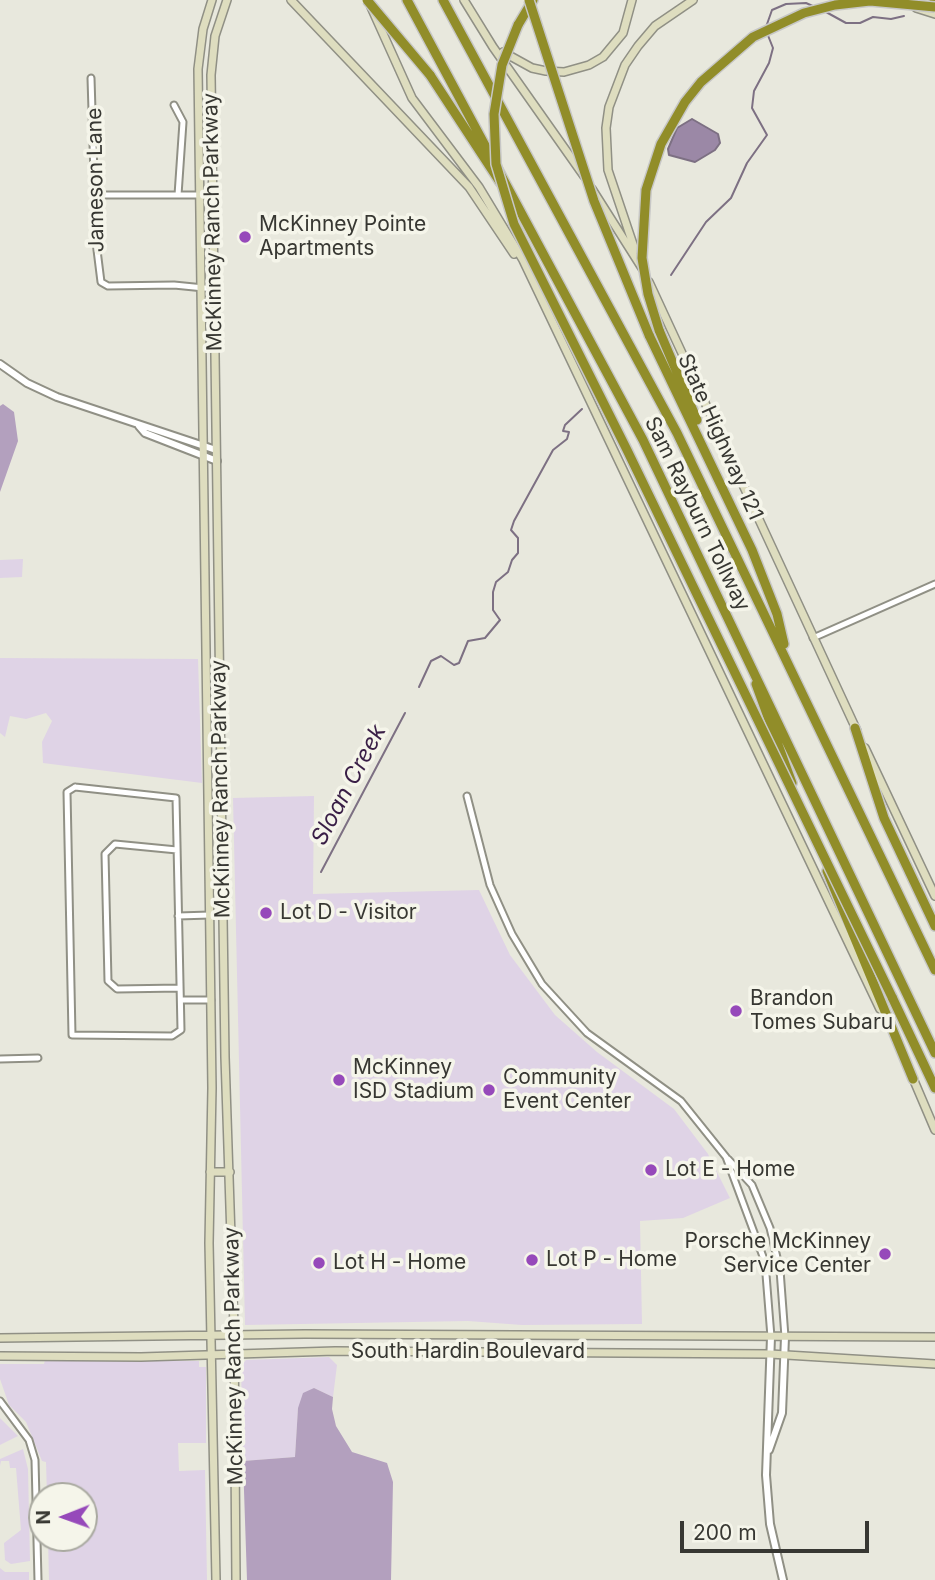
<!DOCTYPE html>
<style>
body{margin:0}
#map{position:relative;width:935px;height:1580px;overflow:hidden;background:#e8e8dd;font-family:Inter,sans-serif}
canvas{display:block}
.north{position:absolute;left:28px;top:1482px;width:70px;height:70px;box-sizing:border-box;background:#f5f5ea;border:2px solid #a9a9a0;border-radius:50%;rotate:269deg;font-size:19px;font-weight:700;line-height:28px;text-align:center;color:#373732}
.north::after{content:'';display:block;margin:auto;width:24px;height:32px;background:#9649ba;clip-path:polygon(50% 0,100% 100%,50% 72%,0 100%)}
.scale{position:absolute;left:680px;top:1521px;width:189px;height:32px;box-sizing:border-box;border:4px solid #373732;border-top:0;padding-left:9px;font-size:21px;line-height:24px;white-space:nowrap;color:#373732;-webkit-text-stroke:5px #f5f5ea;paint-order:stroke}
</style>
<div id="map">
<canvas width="935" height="1580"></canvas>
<div class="north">N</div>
<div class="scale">200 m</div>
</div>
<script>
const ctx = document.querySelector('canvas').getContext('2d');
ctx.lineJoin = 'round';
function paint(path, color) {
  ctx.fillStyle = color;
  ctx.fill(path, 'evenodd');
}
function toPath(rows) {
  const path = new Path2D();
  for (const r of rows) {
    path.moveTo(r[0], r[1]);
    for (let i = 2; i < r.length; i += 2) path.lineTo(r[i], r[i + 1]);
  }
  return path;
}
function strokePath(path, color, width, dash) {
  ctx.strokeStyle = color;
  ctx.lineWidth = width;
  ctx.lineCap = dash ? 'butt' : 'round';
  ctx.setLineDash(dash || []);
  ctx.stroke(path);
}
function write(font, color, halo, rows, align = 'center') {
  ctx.font = font + ' Inter,sans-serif';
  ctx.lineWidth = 7;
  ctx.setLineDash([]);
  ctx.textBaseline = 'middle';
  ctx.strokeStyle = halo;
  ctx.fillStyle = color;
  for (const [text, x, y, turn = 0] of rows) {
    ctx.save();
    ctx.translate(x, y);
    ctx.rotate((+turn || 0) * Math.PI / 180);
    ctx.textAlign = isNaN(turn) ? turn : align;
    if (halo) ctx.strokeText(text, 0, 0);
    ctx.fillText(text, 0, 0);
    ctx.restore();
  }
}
paint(toPath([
 [23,559,22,577,0,578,0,560],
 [0,658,198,659,202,783,43,763,42,742,52,721,46,713,26,719,10,716,5,737,0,733],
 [314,796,313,894,479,890,510,955,555,1015,597,1052,674,1109,708,1154,730,1198,683,1218,640,1221,642,1324,522,1325,468,1321,245,1325,233,798],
 [329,1357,337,1365,333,1397,314,1388,298,1408,295,1457,243,1461,241,1366,246,1360],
 [45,1360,199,1361,199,1367,206,1367,206,1443,178,1443,179,1471,205,1470,207,1580,49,1580,48,1538,84,1538,84,1496,47,1496,46,1462,42,1461,26,1422,9,1405,0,1379,0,1364,44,1364],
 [0,1418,18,1436,0,1445],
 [23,1449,28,1469,30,1561,11,1564,5,1560,4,1543,21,1530,16,1468,10,1468,9,1461,1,1461,0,1466,0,1459],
 [0,1568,5,1572,29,1572,29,1580,0,1580]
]), '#dfd3e6');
paint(toPath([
 [3,404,14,412,18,441,0,492,0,406],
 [314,1388,333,1397,332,1409,336,1426,352,1452,387,1463,393,1482,391,1580,247,1580,243,1461,295,1457,298,1408,303,1393]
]), '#b3a0be');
const water = toPath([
 [692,119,718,134,720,143,715,150,695,162,669,155,668,149,677,128,692,119]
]);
paint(water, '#9b88a6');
strokePath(water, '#7d7083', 2);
strokePath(toPath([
 [826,12,846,23,860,23,873,17,891,19,904,16],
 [766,27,772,10,786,4,806,3,815,7],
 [671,275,706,222,731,198,747,163,767,135,752,108,754,91,769,63,773,48,767,33],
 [419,687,431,661,441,656,454,665,459,663,468,641,485,638,500,620,493,610,493,592,496,582,508,572,512,560,518,553,518,538,511,530,514,521,553,450,567,439,569,432,563,431,565,425,582,409],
 [321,872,405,713]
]), '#7d7083', 2);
const minor = toPath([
 [91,78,96,242,101,282,108,286,174,285,214,289],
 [174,105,183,122,178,195],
 [95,195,200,195],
 [813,638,935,584],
 [75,787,176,798,181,1030,172,1036,72,1035,67,792,75,787],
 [467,796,490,885,512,934,542,984,587,1033,681,1101,726,1157,765,1262,771,1337],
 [177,850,115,844,105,854,108,981,117,989,180,988],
 [178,916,210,915],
 [181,1000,211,1000],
 [0,1059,38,1058],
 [728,1159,752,1185,770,1228,780,1270,785,1337],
 [0,1401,29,1440,35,1460,38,1580]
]);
const tertiary = toPath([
 [0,364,27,383,57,397,216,450],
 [139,426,145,433,217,461],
 [771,1337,766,1475,770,1524,783,1580],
 [769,1450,782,1413,785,1337]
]);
const secondary = toPath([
 [212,0,203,29,198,69,212,1088,209,1243,216,1580],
 [227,0,215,36,211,75,225,1057,234,1327,236,1580],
 [291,0,469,187,514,254],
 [464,0,493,47,584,176],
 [371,7,412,98,479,187,523,260,880,1009],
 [916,8,935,14],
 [503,52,532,68,546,71,564,72,589,65,603,57,623,33,632,0],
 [592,189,642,268],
 [635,250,608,170,606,128,609,107,625,65,638,46,655,26,693,0],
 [649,282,857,731],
 [865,748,935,896],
 [912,1076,935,1130],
 [210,1172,230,1172],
 [0,1338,305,1334,935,1337],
 [0,1356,141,1357,335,1351,770,1354,935,1364]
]);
const motorway = toPath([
 [407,0,643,440,935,1053],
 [443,0,677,433,935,970],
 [934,0,935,0],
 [518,25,533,0],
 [430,75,500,182],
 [659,330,697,420],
 [649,335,752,550,777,614,784,644],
 [756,684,792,783],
 [855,728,884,818,935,926],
 [827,871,913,1079],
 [892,997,935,1088]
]);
strokePath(minor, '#909085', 9);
strokePath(tertiary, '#909085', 10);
strokePath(secondary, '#909085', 10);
strokePath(motorway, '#c7c7c6', 12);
strokePath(minor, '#fff', 5);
strokePath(tertiary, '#fff', 6);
strokePath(secondary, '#deddbf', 7);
strokePath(motorway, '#918d29', 9);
const motorwayBridge = toPath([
 [367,0,430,75],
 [529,0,594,201,649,335],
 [518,25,502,65,494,114,496,164,514,224,627,450,892,997],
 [659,330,648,294,642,258,646,190,661,144,685,102,701,82,753,37,804,13,835,5,870,1,935,7]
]);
strokePath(motorwayBridge, '#c7c7c6', 12, []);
strokePath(motorwayBridge, '#918d29', 9);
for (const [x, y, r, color] of [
 [245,237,7,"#9649ba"],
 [266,913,7,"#9649ba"],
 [736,1011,7,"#9649ba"],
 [339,1080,7,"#9649ba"],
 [489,1090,7,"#9649ba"],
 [651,1170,7,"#9649ba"],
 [885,1254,7,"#9649ba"],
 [532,1260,7,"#9649ba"],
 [319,1263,7,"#9649ba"]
]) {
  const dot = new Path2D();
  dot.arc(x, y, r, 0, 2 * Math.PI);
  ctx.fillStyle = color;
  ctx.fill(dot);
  strokePath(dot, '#f5f5ea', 2.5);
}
write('21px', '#373732', '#f5f5ea', [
 ["Jameson Lane",96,180,-91],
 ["McKinney Ranch Parkway",213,222,-91],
 ["State Highway 121",720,437,66],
 ["Sam Rayburn Tollway",697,514,64],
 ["McKinney Ranch Parkway",221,789,-91],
 ["South Hardin Boulevard",468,1352],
 ["McKinney Ranch Parkway",234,1356,-91]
]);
write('21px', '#373732', '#f5f5ea', [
 ["McKinney Pointe",259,225],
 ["Apartments",259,249],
 ["Lot D - Visitor",280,913],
 ["Brandon",750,999],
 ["Tomes Subaru",750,1023],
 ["McKinney",353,1068],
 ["ISD Stadium",353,1092],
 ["Community",503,1078],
 ["Event Center",503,1102],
 ["Lot E - Home",665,1170],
 ["Porsche McKinney",871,1242,"right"],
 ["Service Center",871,1266,"right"],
 ["Lot P - Home",546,1260],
 ["Lot H - Home",333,1263]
], 'left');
write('italic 23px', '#391e46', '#f5f5ea', [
 ["Sloan Creek",349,785,-62]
]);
</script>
